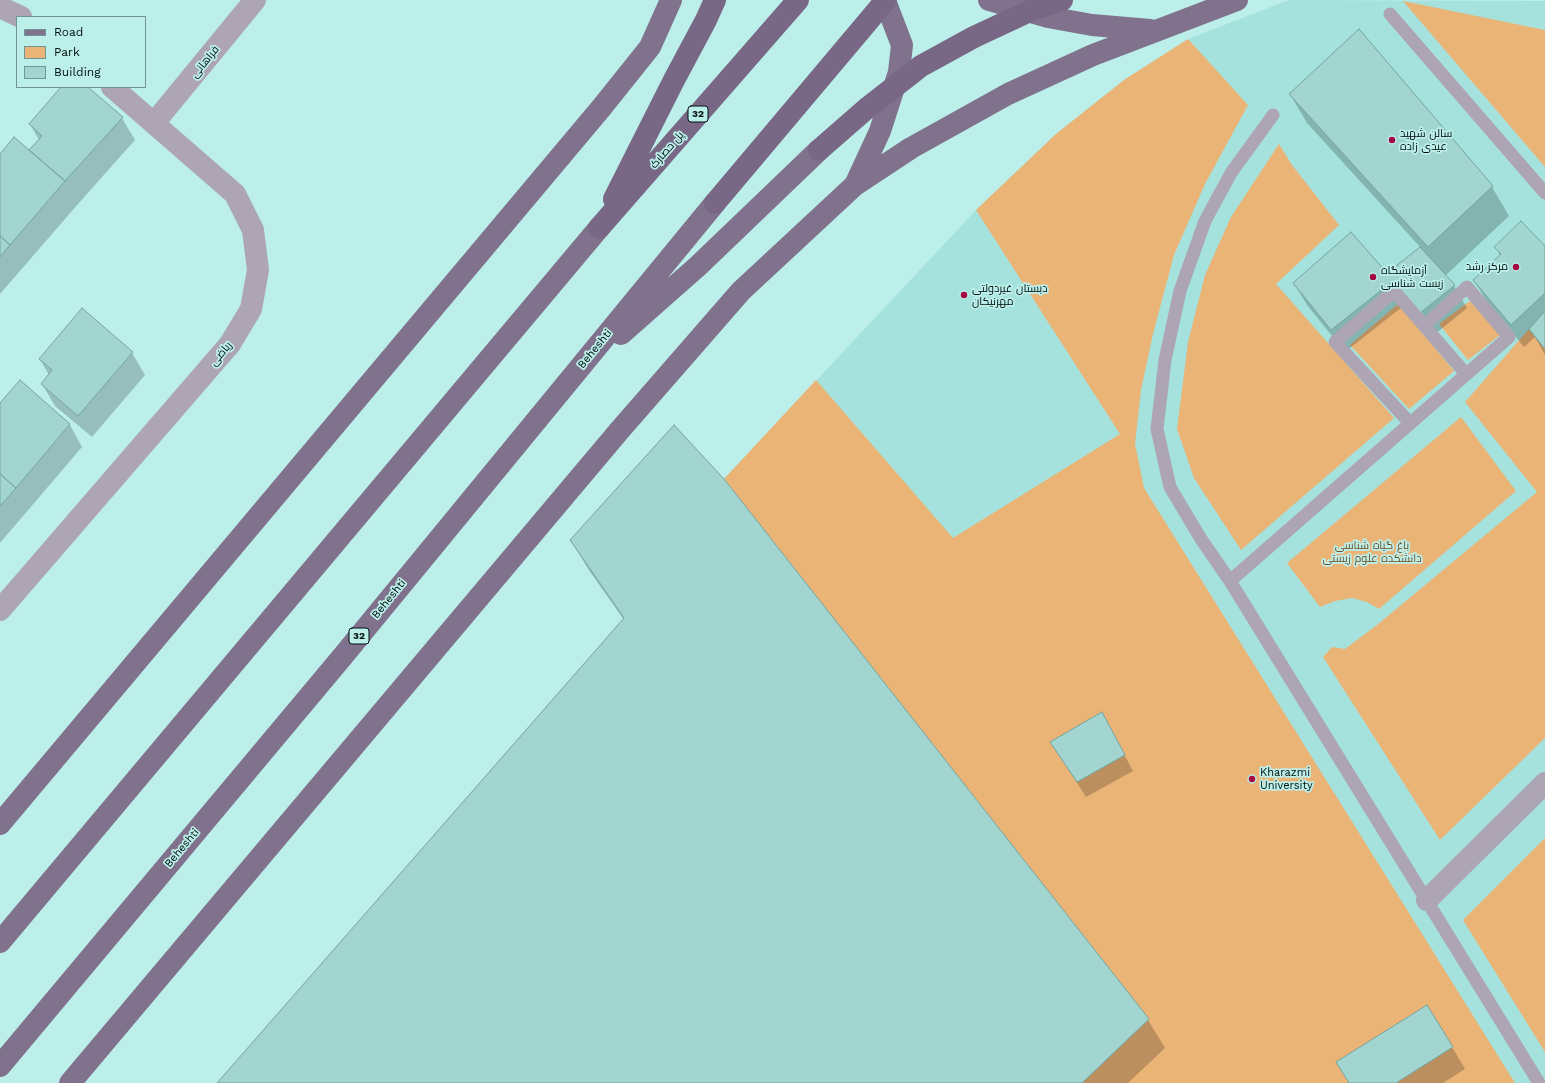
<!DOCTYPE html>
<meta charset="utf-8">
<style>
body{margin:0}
#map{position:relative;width:1545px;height:1083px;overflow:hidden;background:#bcefea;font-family:"Work Sans",sans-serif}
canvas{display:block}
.legend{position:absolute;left:16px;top:16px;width:130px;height:72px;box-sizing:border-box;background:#bcefea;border:1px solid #719592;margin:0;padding:5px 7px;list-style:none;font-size:12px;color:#000f0e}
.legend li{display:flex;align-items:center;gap:8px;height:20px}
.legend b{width:20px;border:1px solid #719592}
</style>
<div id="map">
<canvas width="1545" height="1083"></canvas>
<ul class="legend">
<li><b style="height:5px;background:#80718c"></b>Road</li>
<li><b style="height:11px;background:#eab476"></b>Park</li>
<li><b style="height:11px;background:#a2d4d0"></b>Building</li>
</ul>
</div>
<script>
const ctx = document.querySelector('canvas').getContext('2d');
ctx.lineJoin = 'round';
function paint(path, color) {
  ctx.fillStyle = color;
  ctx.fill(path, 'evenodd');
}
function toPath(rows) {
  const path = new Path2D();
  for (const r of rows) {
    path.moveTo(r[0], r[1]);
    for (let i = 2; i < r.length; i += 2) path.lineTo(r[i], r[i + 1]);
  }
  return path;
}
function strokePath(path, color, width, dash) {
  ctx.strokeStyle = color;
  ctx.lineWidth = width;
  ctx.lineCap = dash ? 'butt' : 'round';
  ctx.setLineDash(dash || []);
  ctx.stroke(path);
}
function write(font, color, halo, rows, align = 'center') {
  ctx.font = font + ' "Work Sans",Cairo,sans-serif';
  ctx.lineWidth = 3.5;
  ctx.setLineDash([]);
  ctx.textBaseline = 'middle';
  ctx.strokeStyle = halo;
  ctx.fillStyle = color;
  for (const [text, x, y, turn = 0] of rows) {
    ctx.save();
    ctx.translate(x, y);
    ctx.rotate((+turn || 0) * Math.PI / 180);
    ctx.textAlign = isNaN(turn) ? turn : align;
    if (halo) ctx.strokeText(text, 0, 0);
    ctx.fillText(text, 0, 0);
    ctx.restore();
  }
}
paint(toPath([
 [1289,0,1545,1,1545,1083,1082,1083,1149,1019,724,479,976,210,1056,134,1124,80,1188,39]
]), '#a6e2dd');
paint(toPath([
 [1403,1,1545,30,1545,167],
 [1188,39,1248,105,1205,184,1174,255,1153,334,1141,390,1135,444,1144,488,1515,1083,1082,1083,1149,1019,724,479,816,380,953,538,1120,434,976,210,1056,134,1124,80],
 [1279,144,1292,165,1339,225,1276,284,1394,418,1241,550,1194,478,1177,429,1188,342,1205,275,1231,217],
 [1470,301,1500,335,1468,360,1439,324],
 [1398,304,1454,371,1409,409,1350,345],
 [1529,329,1545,349,1545,738,1440,840,1323,657,1332,647,1345,649,1377,625,1537,492,1465,402],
 [1461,417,1516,491,1379,609,1367,602,1352,598,1335,601,1320,607,1287,563],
 [1545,838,1545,1052,1463,920]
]), '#eab476');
paint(toPath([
 [1359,30,1492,187,1509,216,1445,276,1454,286,1467,308,1434,335,1407,303,1345,352,1307,305,1294,283,1387,275,1421,248,1307,123,1290,94],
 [62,87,86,87,122,118,135,140,78,204,0,294,0,156,29,152,39,140,30,124],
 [1496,247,1545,248,1545,355,1535,337,1524,347,1487,302,1474,280,1500,256],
 [82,310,132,353,145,375,92,437,55,406,42,384,49,375,40,359],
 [0,405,70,425,82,447,0,543],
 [571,540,1148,1020,1165,1048,1128,1083,218,1083,624,620,588,569],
 [1110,728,1133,771,1086,797,1052,743],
 [1452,1047,1465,1069,1443,1083,1349,1083]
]), '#0003');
const building = toPath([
 [1359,29,1493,186,1428,247,1289,94,1359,29],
 [61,87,88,87,123,117,65,181,29,150,42,136,29,124,61,87],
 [14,137,65,181,10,245,0,236,0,154,14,137],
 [1521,221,1545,246,1545,293,1511,325,1473,280,1501,254,1494,247,1521,221],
 [1351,232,1387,273,1420,247,1455,285,1420,313,1393,281,1331,330,1293,283,1351,232],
 [0,236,10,245,0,257,0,236],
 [82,308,133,352,78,416,41,384,52,370,39,359,82,308],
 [1545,311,1545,349,1529,329,1545,311],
 [20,380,70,424,16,488,0,474,0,403,20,380],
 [674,425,724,479,1149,1019,1082,1083,217,1083,624,618,570,540,674,425],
 [0,474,16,488,0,506,0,474],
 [1102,712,1125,755,1077,782,1050,742,1102,712],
 [1427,1005,1453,1047,1396,1083,1349,1083,1336,1062,1427,1005]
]);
paint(building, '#a2d4d0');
strokePath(building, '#74a4a0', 1);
strokePath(toPath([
 [1390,14,1545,193],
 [1273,115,1231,173,1205,221,1180,291,1165,360,1157,429,1170,487,1201,539,1230,581,1539,1083],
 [1410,423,1335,342,1394,291,1466,374],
 [1230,581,1509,337,1467,287,1425,325]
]), '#ada5b4', 13);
strokePath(toPath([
 [0,7,21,17],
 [154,123,255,0],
 [0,610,230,344,251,309,258,270,253,230,235,194,112,87],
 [1427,900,1545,783]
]), '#ada5b4', 22);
strokePath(toPath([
 [989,0,1048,17,1092,25,1150,30],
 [855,185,880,131,899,72,902,45,887,6,883,0],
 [621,334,698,266,819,150],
 [0,824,602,107,650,47,671,0],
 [0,942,599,228],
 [0,1066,343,656,715,203],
 [70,1083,619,431,741,291,855,185,911,148,1008,94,1093,55,1237,0]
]), '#80718c', 22);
strokePath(toPath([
 [614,199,674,80,706,20,715,0],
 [599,228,798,0]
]), '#786885', 22);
strokePath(toPath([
 [819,150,866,109,921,66,974,37,1034,9,1062,0],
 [715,203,886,0]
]), '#786885', 22);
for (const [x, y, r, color] of [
 [1392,140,4,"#a30842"],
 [1516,267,4,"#a30842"],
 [1373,277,4,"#a30842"],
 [964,295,4,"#a30842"],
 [1252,779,4,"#a30842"]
]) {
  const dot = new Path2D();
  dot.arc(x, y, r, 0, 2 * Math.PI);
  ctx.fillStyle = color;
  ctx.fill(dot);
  strokePath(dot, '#bcefea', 1.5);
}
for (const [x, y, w] of [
 [698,114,20],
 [359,636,20]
]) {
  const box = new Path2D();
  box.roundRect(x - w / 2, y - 8, w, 16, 3);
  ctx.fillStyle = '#bcefea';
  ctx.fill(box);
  strokePath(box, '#000f0e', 1);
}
write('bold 10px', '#000f0e', null, [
 ["32",698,114],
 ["32",359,636]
]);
write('11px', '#000f0e', '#bcefea', [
 ["فراهانی",205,62,-51],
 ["پل حصارک",667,150,-49],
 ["Beheshti",595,349,-51],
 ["ریاضی",221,354,-51],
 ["Beheshti",389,599,-51],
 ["Beheshti",182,848,-50]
]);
write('11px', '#000f0e', '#bcefea', [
 ["سالن شهید",1400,134],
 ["عیدی زاده",1400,147],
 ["مرکز رشد",1508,267,"right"],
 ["آزمایشگاه",1381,271],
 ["زیست شناسی",1381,284],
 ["دبستان غیردولتی",972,289],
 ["مهرنیکان",972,302],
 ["Kharazmi",1260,773],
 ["University",1260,786]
], 'left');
write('11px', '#6f4d23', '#bcefea', [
 ["باغ گیاه شناسی",1372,546],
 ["دانشکده علوم زیستی",1372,559]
]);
</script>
